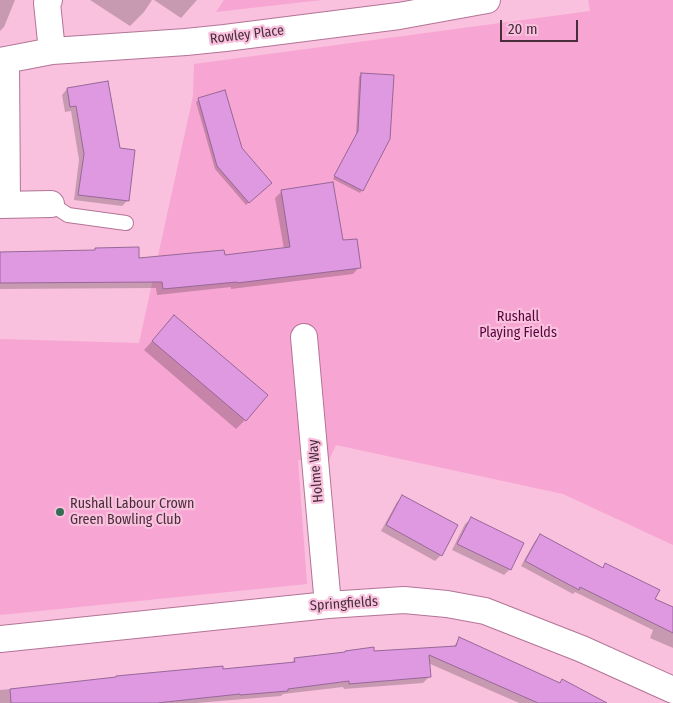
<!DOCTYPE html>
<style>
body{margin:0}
#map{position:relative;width:673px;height:703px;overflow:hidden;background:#f9c1de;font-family:"Fira Sans Condensed",sans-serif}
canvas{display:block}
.scale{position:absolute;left:500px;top:20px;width:78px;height:22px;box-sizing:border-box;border:2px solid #482d3b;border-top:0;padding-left:6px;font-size:15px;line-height:18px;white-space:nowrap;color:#482d3b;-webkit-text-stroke:4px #f9c1de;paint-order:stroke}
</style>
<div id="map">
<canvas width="673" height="703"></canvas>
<div class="scale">20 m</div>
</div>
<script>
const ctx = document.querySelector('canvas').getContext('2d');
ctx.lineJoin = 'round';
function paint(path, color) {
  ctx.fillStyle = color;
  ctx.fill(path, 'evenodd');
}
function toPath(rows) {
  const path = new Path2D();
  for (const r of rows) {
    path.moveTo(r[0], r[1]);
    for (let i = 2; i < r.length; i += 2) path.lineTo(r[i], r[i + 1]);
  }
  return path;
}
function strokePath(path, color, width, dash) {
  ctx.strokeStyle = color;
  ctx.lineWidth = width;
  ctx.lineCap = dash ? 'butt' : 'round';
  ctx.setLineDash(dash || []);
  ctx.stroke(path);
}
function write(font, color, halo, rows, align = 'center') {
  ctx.font = font + ' "Fira Sans Condensed",sans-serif';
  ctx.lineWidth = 4.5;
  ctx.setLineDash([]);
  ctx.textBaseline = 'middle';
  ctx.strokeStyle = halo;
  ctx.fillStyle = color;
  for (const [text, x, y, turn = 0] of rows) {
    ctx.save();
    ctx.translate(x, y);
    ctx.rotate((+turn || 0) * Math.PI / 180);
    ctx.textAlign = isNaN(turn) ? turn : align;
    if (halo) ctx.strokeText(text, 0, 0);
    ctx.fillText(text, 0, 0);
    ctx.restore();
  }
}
paint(toPath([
 [224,0,322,0,216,12],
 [588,0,673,0,673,545,563,494,336,445,329,460,298,460,307,584,0,615,0,339,139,343,193,96,194,64,590,11]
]), '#f7a5d2');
paint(toPath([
 [0,0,15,0,4,27,0,31],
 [90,0,152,0,144,12,130,26],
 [154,0,197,0,181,18],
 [361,74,362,190,360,193,333,179,356,135,359,77],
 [67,89,127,201,122,206,74,200,79,160,71,111,65,112,62,95],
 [199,99,270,183,246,205,215,169,196,102],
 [282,191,342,242,359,267,353,274,231,289,231,287,157,295,156,288,0,289,0,254,94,251,96,249,138,260,224,256,284,249,275,198],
 [174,317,245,420,236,429,144,350],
 [403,496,441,555,435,561,381,531,397,502],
 [471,519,510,569,504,575,452,550,465,524],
 [540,536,602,568,606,565,653,600,673,608,673,648,650,638,653,630,575,592,573,594,521,566,535,541],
 [460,639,559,684,562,681,605,703,519,703,428,663,429,677,423,683,344,689,343,687,283,694,281,696,196,703,0,703,0,690,291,663,295,659,453,647]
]), '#0003');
const building = toPath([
 [361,73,394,75,390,139,363,191,334,176,358,131,361,73],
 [108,81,120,148,135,150,129,201,78,195,84,154,76,106,70,107,67,88,108,81],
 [225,90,242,148,272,183,249,203,217,166,198,98,225,90],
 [333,182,343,240,357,239,361,268,237,283,237,282,163,289,162,282,0,283,0,252,95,250,95,248,139,247,139,258,224,250,225,255,290,247,281,190,333,182],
 [174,315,268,395,246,421,152,341,174,315],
 [402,495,458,525,442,556,386,525,402,495],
 [471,517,524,543,511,570,457,544,471,517],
 [540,534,603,568,605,563,660,590,655,599,673,607,673,633,580,587,579,590,525,561,540,534],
 [459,637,560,683,562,679,607,703,538,703,429,655,431,677,349,684,349,681,288,689,288,691,240,695,240,694,157,703,11,703,10,689,116,677,116,676,223,666,223,669,295,662,294,658,345,652,345,651,374,647,374,651,456,646,459,637]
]);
paint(building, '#df99e1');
strokePath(building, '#976798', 1);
const service = toPath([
 [51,204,68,215,126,223]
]);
const minor = toPath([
 [49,0,47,3,52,51],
 [0,61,52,51,186,42,225,38,399,16,487,0],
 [6,61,7,205],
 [0,205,51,204],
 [304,337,328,605],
 [0,639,328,605,404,600,447,604,485,611,582,649,673,690]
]);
strokePath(service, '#b37496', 16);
strokePath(minor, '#b37496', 28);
strokePath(service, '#fff', 14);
strokePath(minor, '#fff', 26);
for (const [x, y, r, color] of [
 [60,512,5,"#326d56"]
]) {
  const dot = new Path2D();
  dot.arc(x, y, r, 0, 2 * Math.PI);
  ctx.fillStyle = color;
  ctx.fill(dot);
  strokePath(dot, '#f9c1de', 2);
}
write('14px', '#482d3b', '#f9c1de', [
 ["Rowley Place",247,35,-7],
 ["Holme Way",316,471,-95],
 ["Springfields",344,604,-4]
]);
write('14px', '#57053c', '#f9c1de', [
 ["Rushall",518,317],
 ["Playing Fields",518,333]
]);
write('14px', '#482d3b', '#f9c1de', [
 ["Rushall Labour Crown",70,504],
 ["Green Bowling Club",70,520]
], 'left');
</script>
